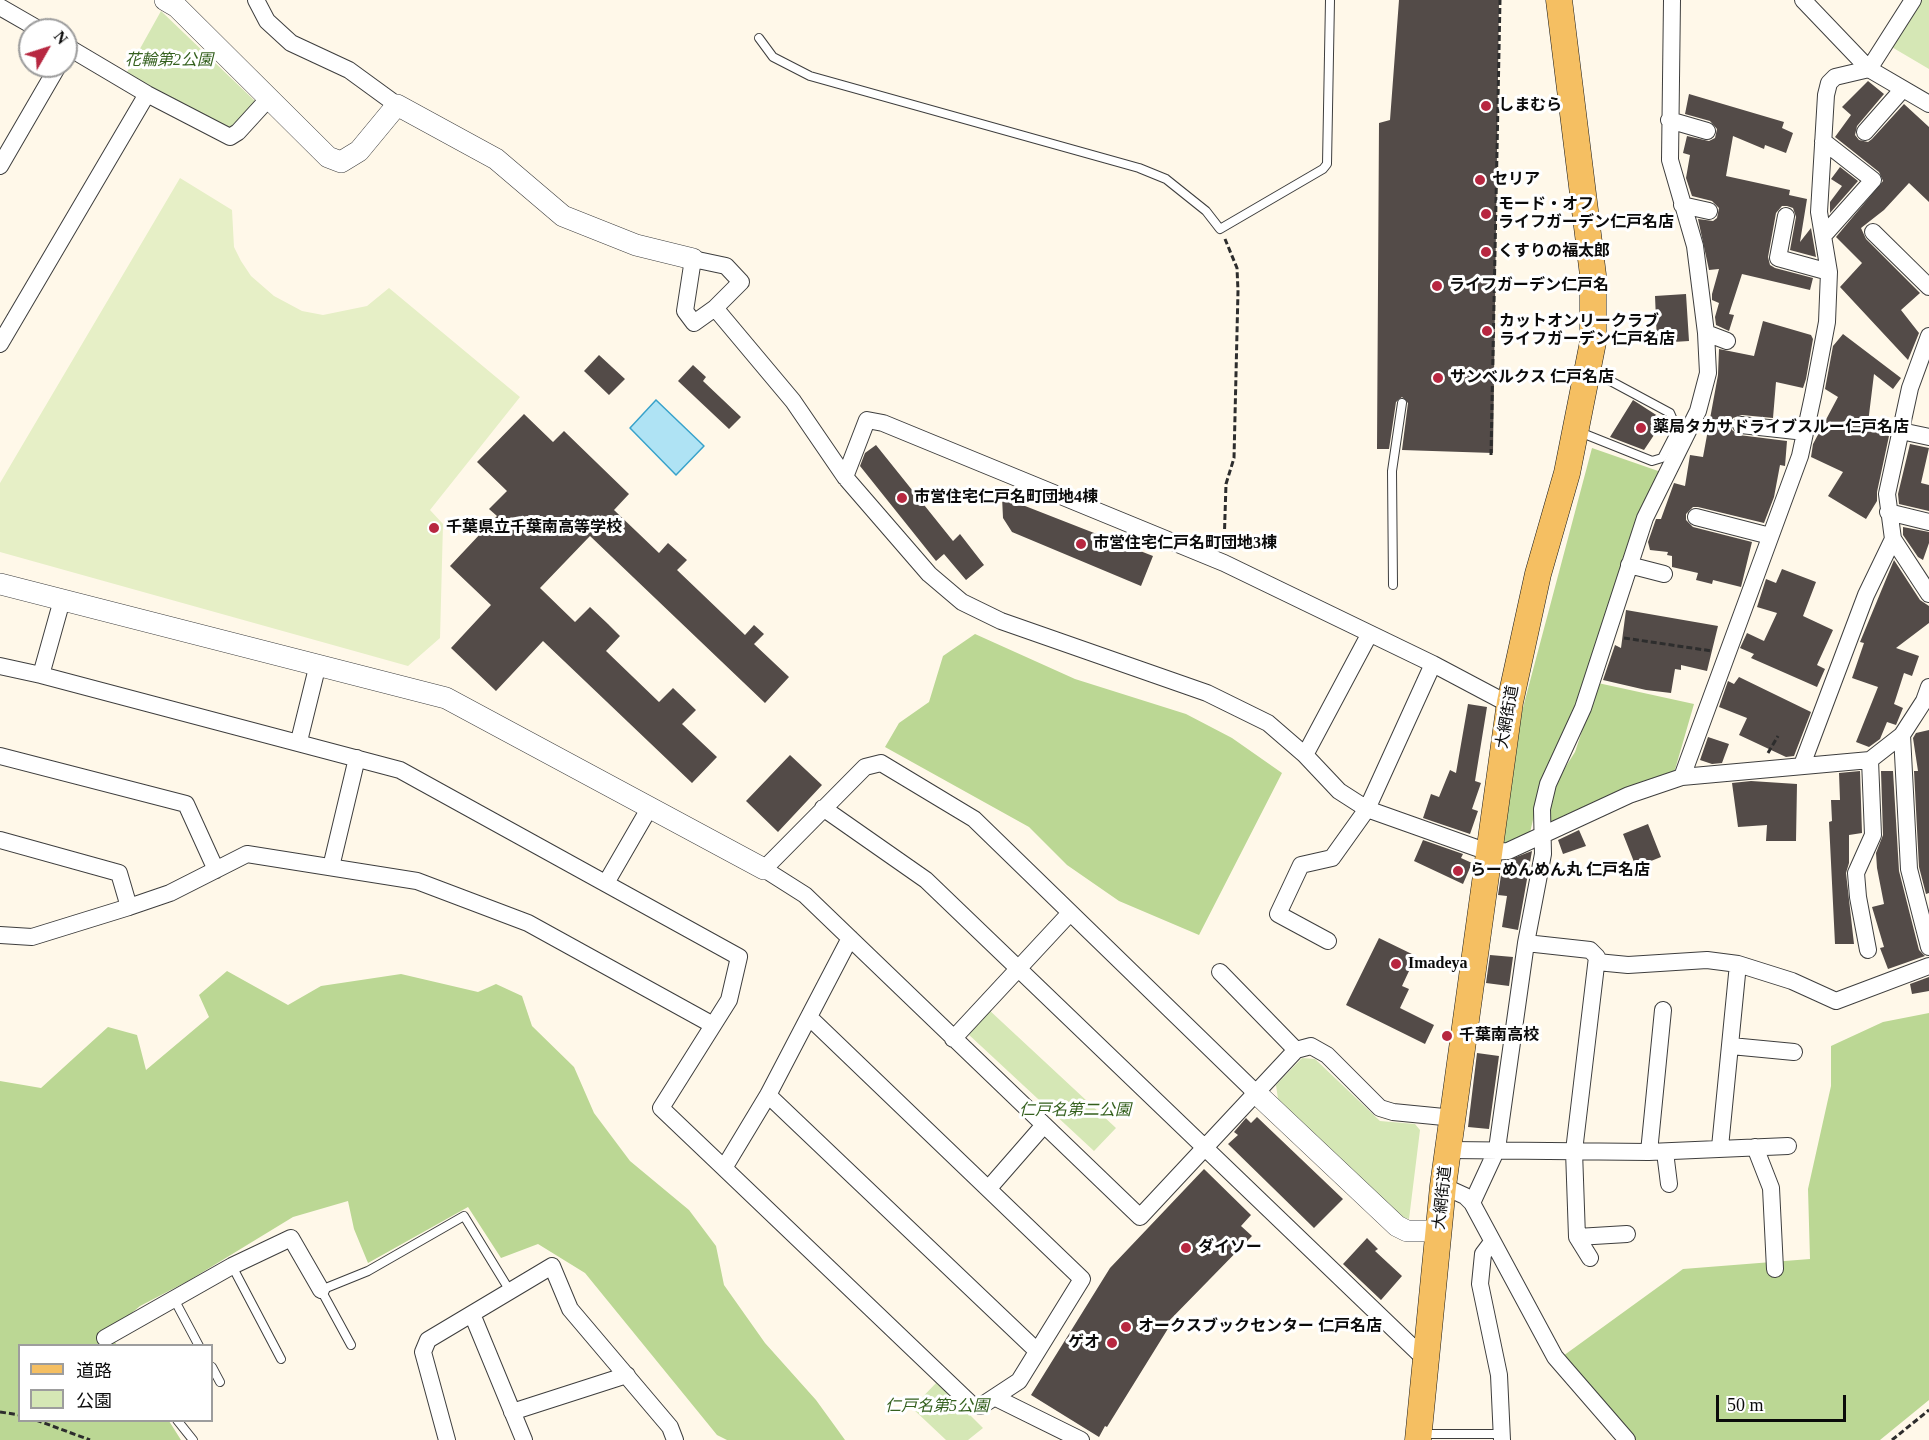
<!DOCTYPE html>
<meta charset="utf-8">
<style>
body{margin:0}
#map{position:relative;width:1929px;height:1440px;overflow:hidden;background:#fff8e9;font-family:"Times New Roman","Noto Sans JP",serif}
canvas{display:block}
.legend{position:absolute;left:18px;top:1344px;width:195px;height:78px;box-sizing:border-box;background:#fff;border:2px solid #9d9d9d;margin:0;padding:8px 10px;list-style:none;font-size:18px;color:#0b0b0b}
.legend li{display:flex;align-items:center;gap:12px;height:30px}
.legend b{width:30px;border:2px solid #9d9d9d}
.north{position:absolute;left:18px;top:18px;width:60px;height:60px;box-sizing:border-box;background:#fff;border:2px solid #9d9d9d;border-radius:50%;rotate:51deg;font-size:16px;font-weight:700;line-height:24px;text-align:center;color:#0b0b0b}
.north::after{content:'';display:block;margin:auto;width:21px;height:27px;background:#b72740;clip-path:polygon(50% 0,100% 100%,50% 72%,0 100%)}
.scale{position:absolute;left:1716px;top:1395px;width:130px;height:27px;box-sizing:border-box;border:3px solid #0b0b0b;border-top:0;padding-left:8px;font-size:18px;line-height:21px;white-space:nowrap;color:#0b0b0b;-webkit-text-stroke:4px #fff;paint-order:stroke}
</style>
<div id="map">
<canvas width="1929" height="1440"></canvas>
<ul class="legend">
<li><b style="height:8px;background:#f5bf62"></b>道路</li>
<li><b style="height:16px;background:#d5e7b5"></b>公園</li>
</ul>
<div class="north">N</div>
<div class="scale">50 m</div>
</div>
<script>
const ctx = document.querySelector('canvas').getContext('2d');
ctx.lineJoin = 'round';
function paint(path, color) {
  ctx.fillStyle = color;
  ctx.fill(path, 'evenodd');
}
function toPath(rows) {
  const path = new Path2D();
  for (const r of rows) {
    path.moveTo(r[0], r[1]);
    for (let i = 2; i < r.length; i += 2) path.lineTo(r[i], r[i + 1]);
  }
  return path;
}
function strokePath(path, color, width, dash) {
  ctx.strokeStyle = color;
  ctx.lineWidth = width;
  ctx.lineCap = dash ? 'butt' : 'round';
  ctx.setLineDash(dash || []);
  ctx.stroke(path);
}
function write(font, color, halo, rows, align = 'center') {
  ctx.font = font + ' "Times New Roman","Noto Sans JP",serif';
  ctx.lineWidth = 6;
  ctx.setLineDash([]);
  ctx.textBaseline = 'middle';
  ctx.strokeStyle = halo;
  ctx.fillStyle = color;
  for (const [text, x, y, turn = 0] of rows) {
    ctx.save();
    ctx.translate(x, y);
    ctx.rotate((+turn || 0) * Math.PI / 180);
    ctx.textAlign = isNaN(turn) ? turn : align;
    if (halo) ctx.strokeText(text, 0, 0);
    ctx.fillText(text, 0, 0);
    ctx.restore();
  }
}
paint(toPath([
 [1920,0,1929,0,1929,69,1890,46],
 [161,11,256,102,233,128,220,129,127,72],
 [988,1009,1116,1128,1094,1151,967,1033],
 [1302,1058,1315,1059,1380,1121,1415,1124,1420,1130,1409,1219,1402,1217,1278,1099,1276,1085],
 [937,1382,983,1428,968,1440,946,1440,912,1408]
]), '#d5e7b5');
paint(toPath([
 [1592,448,1661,472,1586,683,1541,785,1529,837,1508,846,1500,841,1521,715],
 [975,634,1075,679,1186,714,1232,738,1282,773,1199,935,1119,901,1067,865,1029,827,885,747,899,723,929,702,943,656],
 [1598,683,1694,704,1674,773,1548,826,1551,790,1575,752],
 [227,971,288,1005,321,986,401,974,478,992,496,984,522,996,532,1026,574,1067,594,1113,630,1161,689,1210,716,1246,724,1285,765,1343,816,1400,845,1440,727,1440,717,1435,585,1273,538,1244,501,1258,468,1207,368,1263,354,1229,348,1201,293,1217,188,1281,140,1306,108,1333,117,1345,20,1346,20,1420,169,1421,181,1440,0,1440,0,1081,41,1088,108,1027,137,1035,146,1070,209,1017,199,995],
 [1929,1013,1929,1400,1880,1440,1635,1440,1563,1356,1683,1269,1810,1259,1808,1189,1831,1086,1831,1046,1883,1022]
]), '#bbd794');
paint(toPath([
 [180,178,232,210,234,247,241,261,251,276,274,296,302,311,323,315,367,306,389,288,520,397,430,510,443,524,440,638,408,666,0,552,0,483]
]), '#e6efc6');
const water = toPath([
 [656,400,704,446,676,475,630,428,656,400]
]);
paint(water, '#afe3f4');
strokePath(water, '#38a2ca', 1.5);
paint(toPath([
 [1399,0,1499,0,1493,453,1402,450,1408,403,1402,397,1396,402,1389,449,1377,449,1379,123,1390,120],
 [1868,81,1884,94,1857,126,1855,135,1859,140,1868,142,1872,139,1904,104,1929,127,1929,202,1909,183,1884,210,1861,228,1866,239,1920,293,1901,310,1919,333,1908,360,1840,287,1862,263,1836,237,1883,181,1879,172,1835,137,1851,115,1842,107],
 [1689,94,1784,122,1782,128,1793,133,1786,153,1765,145,1764,149,1733,136,1726,176,1790,190,1789,195,1807,199,1800,242,1811,228,1816,257,1790,250,1796,217,1793,208,1787,206,1782,206,1776,213,1768,257,1770,265,1775,268,1813,278,1810,290,1742,274,1729,314,1734,315,1729,331,1716,325,1715,317,1719,303,1712,300,1712,294,1719,269,1709,270,1698,219,1713,221,1717,218,1719,208,1712,201,1692,196,1686,178,1690,155,1683,153,1687,136,1709,141,1715,138,1717,129,1710,121,1685,114],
 [1840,167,1858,181,1830,213,1830,202,1842,186,1831,179],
 [1686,294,1689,341,1657,343,1655,296],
 [1763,321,1811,335,1813,339,1806,379,1803,388,1776,382,1773,418,1742,415,1733,418,1731,423,1732,430,1739,435,1787,441,1785,466,1780,465,1774,497,1764,523,1698,507,1693,507,1686,514,1686,520,1693,527,1752,542,1741,587,1713,580,1712,584,1696,580,1698,573,1672,567,1672,556,1667,555,1668,552,1650,550,1648,542,1656,519,1661,519,1674,483,1685,486,1690,455,1703,457,1718,375,1719,349,1754,356],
 [1843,334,1901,378,1893,389,1874,374,1868,423,1889,436,1877,492,1877,501,1866,519,1828,496,1843,472,1811,457,1813,444,1838,397,1825,389,1833,346],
 [599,355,625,379,609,395,584,371],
 [693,365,706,377,703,381,741,417,729,429,678,381],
 [1633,400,1664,420,1644,450,1610,437],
 [524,414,553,442,564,431,629,494,614,510,659,553,668,543,687,560,677,570,745,635,754,625,764,634,754,644,789,677,765,703,590,536,540,588,575,622,590,607,608,624,620,636,606,651,659,702,673,688,696,710,682,724,717,757,692,783,543,641,496,691,451,648,491,605,450,566,497,516,489,509,507,491,477,462],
 [1910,444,1929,448,1921,483,1929,485,1929,511,1899,504,1898,494],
 [876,445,953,541,960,534,984,565,966,580,944,554,936,561,860,466,865,453],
 [1002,497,1153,556,1141,586,1012,532,1003,518],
 [1903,527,1929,532,1929,543,1923,560,1918,557,1903,535],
 [1894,560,1920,600,1929,606,1929,623,1896,648,1919,656,1912,676,1904,673,1894,704,1903,708,1896,725,1887,722,1880,739,1869,747,1856,742,1878,687,1852,678,1864,643,1860,642],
 [1782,569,1816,582,1803,616,1833,630,1817,665,1825,669,1817,687,1751,658,1754,654,1740,648,1747,633,1764,641,1777,613,1757,607,1766,579,1776,583],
 [1626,610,1718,626,1707,671,1681,665,1681,670,1675,669,1671,693,1646,690,1603,680,1615,645,1621,648],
 [1739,677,1811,712,1794,756,1786,757,1739,735,1747,718,1719,707,1728,681,1734,684],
 [1468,704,1487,707,1475,781,1481,783,1472,809,1478,811,1470,834,1423,818,1431,794,1439,797,1450,770,1456,773],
 [1929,730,1929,893,1926,894,1919,867,1914,771,1918,771,1913,738,1916,733],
 [1708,737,1729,744,1722,763,1712,764,1700,760],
 [790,755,822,785,778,832,746,801],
 [1860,771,1862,833,1849,835,1849,863,1846,873,1854,944,1835,944,1829,822,1832,821,1831,800,1840,800,1839,773],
 [1881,771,1893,771,1899,871,1919,950,1925,956,1888,969,1880,948,1884,947,1872,907,1884,904,1877,868,1876,853,1883,835],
 [1751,781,1797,784,1796,841,1766,841,1767,825,1738,827,1732,783],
 [1648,824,1661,857,1636,867,1623,834],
 [1579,830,1586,846,1563,854,1558,840],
 [1423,840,1463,854,1461,858,1472,863,1463,884,1414,861],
 [1532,851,1518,930,1502,927,1507,896,1498,895,1503,862],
 [1379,938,1416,956,1402,986,1409,989,1400,1008,1434,1025,1425,1044,1346,1005],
 [1490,955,1513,957,1509,986,1486,983],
 [1929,977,1929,991,1912,994,1910,984],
 [1477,1053,1499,1056,1489,1129,1468,1127],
 [1257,1117,1343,1199,1314,1228,1228,1144,1238,1135,1234,1132,1246,1118,1251,1123],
 [1204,1169,1251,1215,1241,1226,1252,1236,1165,1325,1169,1327,1107,1427,1105,1426,1099,1437,1031,1395,1110,1268],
 [1367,1238,1378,1249,1375,1251,1402,1276,1381,1300,1343,1264]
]), '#534b48');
const service = toPath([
 [759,38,773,57,810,76,1139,168,1166,179,1206,211,1220,229,1323,169,1327,164,1330,0],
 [1577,431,1652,461,1662,458,1677,429,1670,413,1590,370],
 [1393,585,1392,471,1402,403],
 [232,1266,281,1359],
 [174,1299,199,1346],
 [351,1345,321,1290,368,1271,464,1216,510,1291],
 [212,1367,220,1382],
 [177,1420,193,1440],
 [1422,1434,1502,1434]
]);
const minor = toPath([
 [256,0,267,21,291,43,349,70,397,105],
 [1803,0,1869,69,1929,104],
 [0,7,40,30],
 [66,46,147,94,230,137,238,132,269,98],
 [1669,120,1707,131],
 [1865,132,1902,90],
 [1823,141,1873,180,1824,235],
 [0,166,58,66],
 [1682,205,1709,211],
 [1786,216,1778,258,1829,272],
 [1873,232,1929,287],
 [693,259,726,266,741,282,715,308,694,323,685,311,693,259],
 [715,308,793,401,845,477,929,574,962,602,1001,621,1207,693,1268,723,1305,755,1339,791,1367,809,1488,852,1508,851,1629,795,1682,777,1870,760,1902,735,1924,701,1929,687],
 [1706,333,1727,341],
 [1929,336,1910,388,1887,494,1893,539,1929,594],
 [0,344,147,94],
 [1741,425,1805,432],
 [1901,431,1929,437],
 [845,477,867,420,883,423,1224,563,1433,664,1499,699,1510,702],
 [1888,512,1929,522],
 [1696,517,1770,536],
 [1629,565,1664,574],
 [0,666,41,675,62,600],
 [41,675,400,770,739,957,729,1000,661,1108,724,1168],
 [1902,735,1909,869,1929,947],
 [299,741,318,664],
 [1305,755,1369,635],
 [0,756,186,804,216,870],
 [1802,765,1866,595,1893,539],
 [1682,777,1800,456,1813,396,1827,322,1829,272,1819,212,1826,95,1829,83,1835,77,1869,69,1913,0],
 [823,808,926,880,1427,1361],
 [0,840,119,873,129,907],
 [331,867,357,758],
 [606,883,650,807],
 [0,935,32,937,129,907,170,893,247,854,417,881,528,923,713,1025],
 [1328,941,1278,914,1301,865,1332,858,1367,809,1433,664],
 [1526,943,1590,950,1597,957,1574,1151,1577,1237,1590,1258],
 [1868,950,1858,897,1856,873,1873,835,1870,760],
 [1597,962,1628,965,1707,960,1738,964,1792,981,1836,1001,1929,966],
 [1220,972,1296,1050],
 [810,1018,1082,1279,1019,1381,981,1406,972,1405,724,1168,768,1095,850,938],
 [953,1039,1070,913],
 [1731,1046,1794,1052],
 [1255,1092,974,819,881,763,865,767,764,869,805,895,1140,1217,1296,1050,1311,1046,1327,1055,1380,1108,1393,1112,1454,1118],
 [768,1095,1037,1351],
 [1720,1147,1738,964],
 [1755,1147,1771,1188,1775,1269],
 [1449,1150,1649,1152,1788,1146],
 [1649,1152,1663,1010],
 [1665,1152,1669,1184],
 [1443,1186,1465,1196,1472,1203,1555,1357,1627,1440],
 [989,1188,1044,1125],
 [1472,1203,1497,1149,1526,943,1543,854,1542,809,1548,784,1583,708,1645,518,1698,411,1708,373,1706,333,1695,246,1670,160,1672,0],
 [1577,1237,1627,1234],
 [1492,1242,1483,1254,1480,1284,1499,1375,1502,1440],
 [472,1314,524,1440],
 [105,1338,232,1266,291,1238,321,1290],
 [996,1398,1081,1440],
 [512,1412,627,1375],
 [447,1440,423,1352,428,1340,552,1266,570,1309,670,1427,675,1440]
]);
const tertiary = toPath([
 [165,0,177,7,328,157,341,162,359,151,397,105,496,159,563,216,636,245,693,259],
 [0,584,446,698,764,869],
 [1255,1092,1397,1226,1407,1231,1440,1231]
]);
const primary = toPath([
 [1418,1440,1443,1186,1510,702,1538,574,1567,473,1593,342,1593,275,1559,0]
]);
strokePath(service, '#3e3e3e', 10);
strokePath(minor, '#3e3e3e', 18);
strokePath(tertiary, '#3e3e3e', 22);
strokePath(primary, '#1c1c1c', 27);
strokePath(toPath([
 [1491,455,1500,0],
 [1224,547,1226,484,1234,458,1238,291,1237,268,1225,239],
 [1624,638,1712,651],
 [1768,753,1778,736],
 [0,1412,20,1415],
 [36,1420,90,1440],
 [1892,1440,1929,1410]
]), '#2d2d2d', 3, [6, 3]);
strokePath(service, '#fff', 8);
strokePath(minor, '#fff', 16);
strokePath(tertiary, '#fff', 21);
strokePath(primary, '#f5bf62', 26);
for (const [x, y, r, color] of [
 [1486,106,6,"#b72740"],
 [1480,180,6,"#b72740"],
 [1486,214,6,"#b72740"],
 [1486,252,6,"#b72740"],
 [1437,286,6,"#b72740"],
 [1487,331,6,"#b72740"],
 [1438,378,6,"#b72740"],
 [1641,428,6,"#b72740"],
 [902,498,6,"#b72740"],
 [434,528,6,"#b72740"],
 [1081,544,6,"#b72740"],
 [1458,871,6,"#b72740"],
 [1396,964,6,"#b72740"],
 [1447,1036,6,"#b72740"],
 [1186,1248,6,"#b72740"],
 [1126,1327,6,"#b72740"],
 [1112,1343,6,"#b72740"]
]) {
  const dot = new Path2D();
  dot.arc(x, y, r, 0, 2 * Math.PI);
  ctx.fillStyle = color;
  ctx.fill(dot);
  strokePath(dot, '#fff', 2);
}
write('italic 16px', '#34601e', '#fff', [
 ["花輪第2公園",169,61],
 ["仁戸名第二公園",1075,1111],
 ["仁戸名第5公園",937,1407]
]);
write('bold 16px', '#0b0b0b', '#fff', [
 ["しまむら",1498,106],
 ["セリア",1492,180],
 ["モード・オフ",1498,205],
 ["ライフガーデン仁戸名店",1498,223],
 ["くすりの福太郎",1498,252],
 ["ライフガーデン仁戸名",1449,286],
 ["カットオンリークラブ",1499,322],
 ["ライフガーデン仁戸名店",1499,340],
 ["サンベルクス 仁戸名店",1450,378],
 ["薬局タカサドライブスルー仁戸名店",1653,428],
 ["市営住宅仁戸名町団地4棟",914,498],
 ["千葉県立千葉南高等学校",446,528],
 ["市営住宅仁戸名町団地3棟",1093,544],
 ["らーめんめん丸 仁戸名店",1470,871],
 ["Imadeya",1408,964],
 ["千葉南高校",1459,1036],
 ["ダイソー",1198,1248],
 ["オークスブックセンター 仁戸名店",1138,1327],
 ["ゲオ",1100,1343,"right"]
], 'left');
write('16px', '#0b0b0b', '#fff', [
 ["大網街道",1508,717,-80],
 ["大網街道",1443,1198,-84]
]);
</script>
